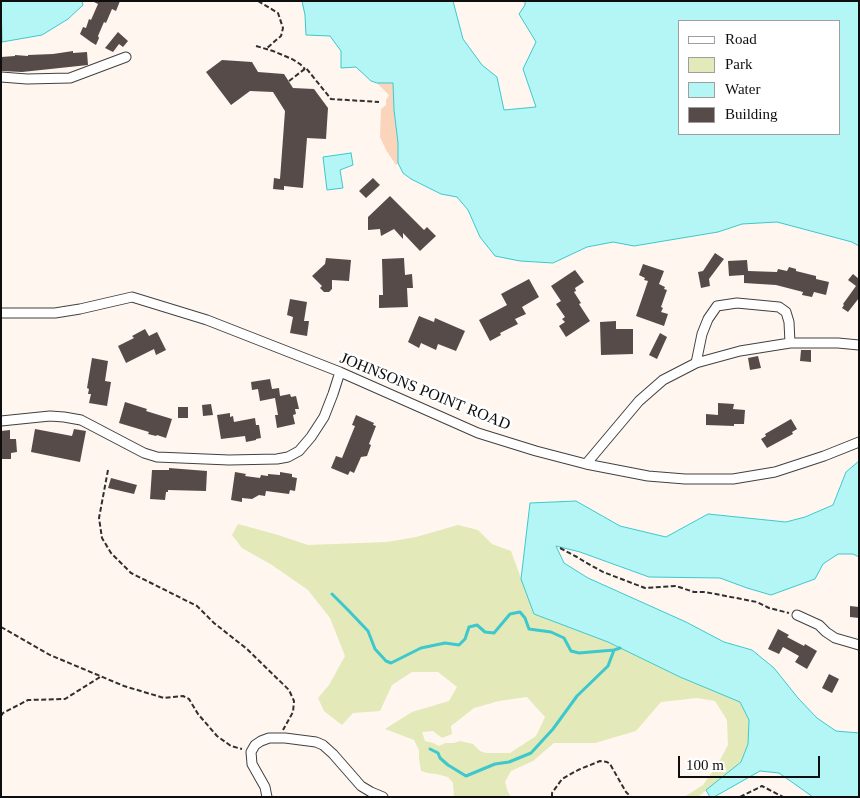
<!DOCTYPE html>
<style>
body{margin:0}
#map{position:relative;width:860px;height:798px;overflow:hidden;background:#fff6ef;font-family:"Times New Roman",serif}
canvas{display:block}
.frame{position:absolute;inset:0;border:2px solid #0e0e0e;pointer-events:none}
.legend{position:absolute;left:678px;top:20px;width:162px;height:115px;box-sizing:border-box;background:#fff;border:1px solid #9f9f9f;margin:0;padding:6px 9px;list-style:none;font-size:15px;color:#0e0e0e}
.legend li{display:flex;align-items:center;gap:10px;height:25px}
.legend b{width:25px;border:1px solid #9f9f9f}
.scale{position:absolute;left:678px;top:756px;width:142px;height:22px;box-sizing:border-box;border:2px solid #0e0e0e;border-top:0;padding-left:6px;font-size:15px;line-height:18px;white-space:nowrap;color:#0e0e0e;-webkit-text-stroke:4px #fff;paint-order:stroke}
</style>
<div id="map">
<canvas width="860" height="798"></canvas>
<div class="frame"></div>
<ul class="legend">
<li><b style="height:6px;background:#fff"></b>Road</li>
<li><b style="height:14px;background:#e4e9b9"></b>Park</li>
<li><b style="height:14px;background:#b4f5f6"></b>Water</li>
<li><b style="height:14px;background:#574b4a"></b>Building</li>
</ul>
<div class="scale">100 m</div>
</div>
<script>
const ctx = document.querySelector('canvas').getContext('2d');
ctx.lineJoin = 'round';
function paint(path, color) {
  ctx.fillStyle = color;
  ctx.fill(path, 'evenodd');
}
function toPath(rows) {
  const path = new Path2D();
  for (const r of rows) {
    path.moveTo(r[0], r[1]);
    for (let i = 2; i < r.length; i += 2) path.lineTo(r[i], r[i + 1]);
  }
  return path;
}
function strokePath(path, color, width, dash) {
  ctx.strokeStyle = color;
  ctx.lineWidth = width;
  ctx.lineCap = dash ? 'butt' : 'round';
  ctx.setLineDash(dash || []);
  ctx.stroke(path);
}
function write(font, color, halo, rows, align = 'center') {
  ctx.font = font + ' "Times New Roman",serif';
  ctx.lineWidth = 5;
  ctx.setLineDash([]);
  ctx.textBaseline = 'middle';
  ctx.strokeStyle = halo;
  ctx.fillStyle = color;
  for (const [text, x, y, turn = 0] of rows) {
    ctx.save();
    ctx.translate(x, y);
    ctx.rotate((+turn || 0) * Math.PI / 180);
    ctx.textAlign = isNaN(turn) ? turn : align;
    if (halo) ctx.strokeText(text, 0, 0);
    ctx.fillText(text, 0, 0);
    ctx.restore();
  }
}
paint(toPath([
 [238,524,278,535,308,545,387,542,416,537,458,525,478,530,492,544,511,551,534,614,608,642,680,677,740,702,749,720,748,744,741,762,698,797,684,797,703,785,718,764,728,745,727,720,715,701,697,698,661,702,636,731,595,743,554,743,533,761,511,771,505,782,508,792,511,797,454,797,453,783,448,777,436,774,428,773,421,771,419,759,419,750,414,740,385,729,412,712,449,701,457,687,438,672,412,672,392,685,380,711,353,713,342,725,324,711,318,698,329,685,345,656,330,618,308,590,272,565,242,548,232,535],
 [527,697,545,717,536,736,510,753,486,753,480,751,473,744,460,741,454,743,445,743,439,746,433,743,425,741,422,732,433,731,442,738,452,734,451,726,474,708,499,701]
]), '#e4e9b9');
paint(toPath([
 [377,83,393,83,394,110,398,143,398,163,396,165,386,150,380,137,381,109,386,105,386,100,389,95]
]), '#fad5bc');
const water = toPath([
 [1,1,82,1,83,5,68,19,42,35,2,42,1,1],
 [302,1,453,1,463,39,482,65,497,77,504,110,536,107,523,69,536,42,519,14,525,5,525,1,859,1,859,246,852,242,777,222,742,224,718,232,634,246,613,242,587,247,553,263,520,261,495,256,480,237,468,210,457,197,441,194,411,179,403,173,398,163,398,143,394,110,393,83,377,83,371,81,356,67,341,68,341,51,330,36,306,35,305,15,302,1],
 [679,21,839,21,839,134,679,134,679,21],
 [351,153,353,165,340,170,343,188,327,190,323,157,351,153],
 [859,461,859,557,853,554,838,554,823,564,815,579,771,595,747,588,720,578,649,577,580,552,556,546,564,563,588,578,686,622,724,642,752,650,774,668,798,698,817,718,836,731,859,733,859,797,813,797,779,773,760,771,714,797,710,797,706,790,741,762,748,744,749,720,740,702,680,677,608,642,534,614,521,579,530,503,576,501,620,526,666,537,708,514,786,522,805,517,833,505,846,472,859,461]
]);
paint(water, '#b4f5f6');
strokePath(water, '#3cc8cc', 1);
strokePath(toPath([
 [332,594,349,611,368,631,375,649,386,661,391,663,421,648,445,643,459,645,465,639,469,627,477,625,485,632,494,633,510,614,520,612,525,618,529,629,551,632,564,638,571,651,579,653,614,650,620,648],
 [430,749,438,753,440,758,448,765,466,776,495,764,509,762,531,753,553,729,577,696,608,666,614,650]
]), '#3cc8cc', 3);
paint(toPath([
 [92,1,120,1,116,11,112,9,106,23,104,22,98,36,99,38,96,45,91,42,80,34,83,27,86,28,89,19,91,20,98,4],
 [118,32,128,41,123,47,119,44,113,52,105,48],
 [73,51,73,53,87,52,88,65,22,72,1,71,1,57,15,56,15,55,28,56,28,55,53,54],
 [222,60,252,62,258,72,284,74,293,88,314,89,328,108,326,139,307,138,303,188,284,186,284,190,273,189,274,178,280,179,285,111,273,92,250,91,231,105,206,72],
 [373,178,380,185,366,198,359,191],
 [390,196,424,230,427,227,436,236,420,251,403,233,403,239,394,229,381,236,380,229,368,230,368,217],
 [715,253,724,259,709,279,710,286,701,288,698,272,703,271],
 [326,258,351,260,349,281,332,280,332,289,329,292,324,292,320,288,322,286,312,276,325,264],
 [404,258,405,275,412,274,413,288,407,288,408,307,379,308,379,295,383,295,382,259],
 [747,260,748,271,777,272,778,269,787,271,789,267,796,269,796,271,816,276,816,279,829,282,826,295,814,292,812,297,802,295,803,292,776,285,744,283,744,275,729,276,728,261],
 [643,264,664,271,659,284,665,287,664,289,667,290,661,307,663,308,661,312,668,314,664,326,636,316,648,281,644,280,645,278,639,275],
 [575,270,584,282,575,288,576,291,574,292,581,303,579,304,590,321,566,337,559,326,565,322,562,319,565,317,556,304,561,301,551,286],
 [853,274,859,279,859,298,848,312,842,308,844,305,843,304,856,286,848,280],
 [529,279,539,297,522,307,526,314,515,319,518,324,500,333,501,335,490,341,479,320,507,305,501,294],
 [290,299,307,302,304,321,309,321,307,336,290,333,293,317,287,315],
 [419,316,434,322,435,318,465,331,456,351,438,344,436,350,421,343,419,348,408,342],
 [616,321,616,329,633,329,633,354,601,355,600,322],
 [145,329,149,336,157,332,166,350,156,355,154,349,126,363,118,346,134,338,132,336],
 [660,333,667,337,657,359,649,355],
 [801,350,811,350,811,362,800,361],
 [758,356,761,368,750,370,748,358],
 [92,358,108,361,105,381,111,382,107,406,89,403,91,394,88,394,89,389,87,388],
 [270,379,272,389,279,388,280,396,290,394,291,397,296,396,299,409,295,409,296,414,293,415,295,424,277,428,275,415,278,415,275,398,260,401,258,389,252,390,251,382],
 [125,402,147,409,146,411,172,419,166,438,157,435,156,436,148,434,149,432,119,423],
 [718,403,734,404,733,409,745,410,744,424,734,424,734,426,706,425,706,414,718,415],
 [211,404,213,415,203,416,202,405],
 [178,407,188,407,188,418,178,418],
 [230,413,230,417,233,416,234,422,255,418,256,425,259,425,261,438,256,439,256,440,246,442,245,436,221,439,217,415],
 [356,415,374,423,373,425,376,426,369,444,371,445,367,456,361,457,354,473,350,471,348,475,331,468,336,456,342,458,355,426,352,425],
 [791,419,797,429,792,432,793,434,767,448,761,439,766,436,765,434],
 [35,429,72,436,74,429,86,431,80,462,31,452],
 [10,430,10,439,16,439,17,452,11,453,11,459,1,459,1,431],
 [169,468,207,471,206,491,168,490,168,492,166,492,165,500,150,499,152,470,169,470],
 [235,472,246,474,245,476,260,478,261,475,268,476,268,474,280,475,280,472,292,474,292,477,297,478,295,491,290,490,289,494,266,491,265,496,259,495,252,499,242,498,242,502,231,500],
 [111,478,137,485,134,494,108,488],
 [850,606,859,607,859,618,850,617],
 [778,629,789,635,787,637,804,646,805,644,817,651,807,669,795,662,799,656,783,647,779,654,768,649],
 [829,674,839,679,832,693,822,688]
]), '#574b4a');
const street = toPath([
 [1,77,27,79,70,78,126,57],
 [1,313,55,313,80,309,132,297,207,320,340,372,478,433,536,451,586,464,648,476,685,479,733,479,775,472,824,456,859,442],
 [696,363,702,334,708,319,717,306,737,303,779,307,786,312,789,322,790,343],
 [1,421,50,416,64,417,81,420,144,453,157,457,229,460,277,459,288,457,299,451,311,437,324,417,333,394,340,372],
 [586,464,639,401,663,380,696,363,740,351,790,343,838,343,859,345],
 [797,615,819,625,826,632,835,638,859,645],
 [267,797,265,787,252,764,251,752,255,745,261,741,269,738,285,738,316,742,323,745,333,754,361,786,371,792,383,797]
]);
strokePath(street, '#414141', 11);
strokePath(toPath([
 [258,1,278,13,283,28,281,36,275,41,266,49],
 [256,46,273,51,292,59,300,64,305,69],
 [289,81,306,68,331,99,379,102],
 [108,470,99,518,102,538,111,553,131,573,197,606,214,623,247,649,289,690,294,701,293,712,283,730],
 [560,548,577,557,585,562,603,572,645,588,676,586,694,592,705,592,757,602,769,608,789,613],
 [1,627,50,655,124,686,164,698,183,696,189,699,198,714,217,736,231,746,242,749],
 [1,716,3,713,28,700,65,699,100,677],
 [552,797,552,793,562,779,578,770,600,761,607,762,610,764,626,792,631,797],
 [740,797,762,786,783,797]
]), '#303030', 2, [5, 2.5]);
strokePath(street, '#fff', 9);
write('16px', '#0e0e0e', '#fff', [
 ["JOHNSONS POINT ROAD",425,392,22]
]);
</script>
